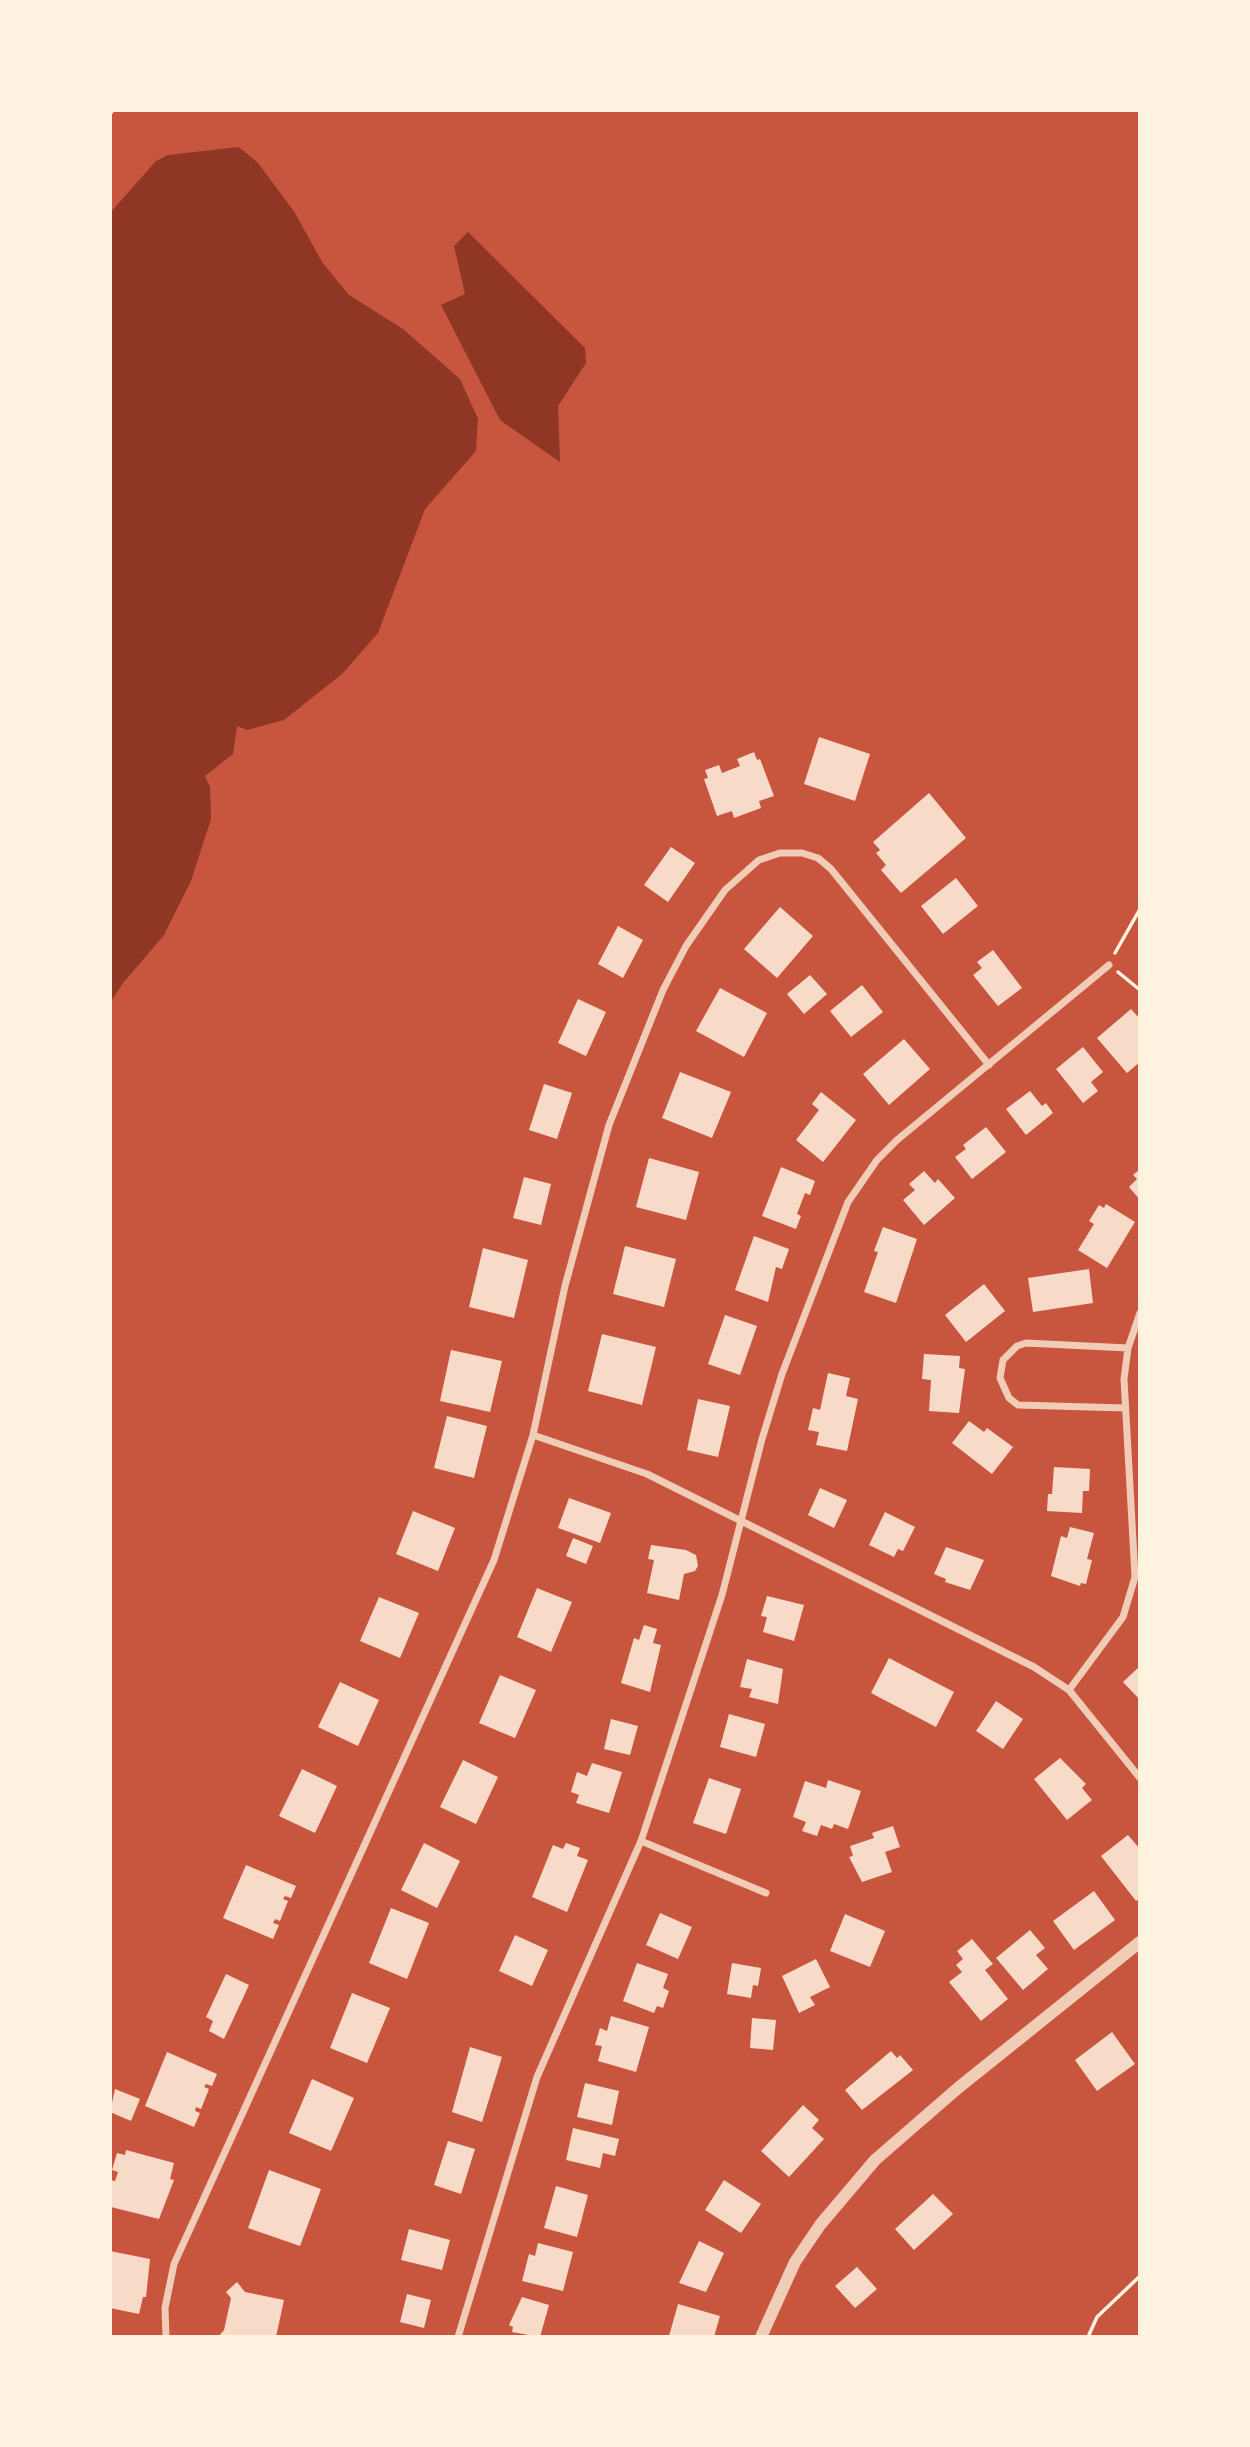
<!DOCTYPE html>
<style>
body{margin:0}
#map{position:relative;width:1250px;height:2447px;overflow:hidden;background:#c8553d;font-family:"Varela Round",sans-serif}
canvas{display:block}
.frame{position:absolute;inset:0;border:112px solid #fff3e0;pointer-events:none}
</style>
<div id="map">
<canvas width="1250" height="2447"></canvas>
<div class="frame"></div>
</div>
<script>
const ctx = document.querySelector('canvas').getContext('2d');
ctx.lineJoin = 'round';
function paint(path, color) {
  ctx.fillStyle = color;
  ctx.fill(path, 'evenodd');
}
function toPath(rows) {
  const path = new Path2D();
  for (const r of rows) {
    path.moveTo(r[0], r[1]);
    for (let i = 2; i < r.length; i += 2) path.lineTo(r[i], r[i + 1]);
  }
  return path;
}
function strokePath(path, color, width, dash) {
  ctx.strokeStyle = color;
  ctx.lineWidth = width;
  ctx.lineCap = dash ? 'butt' : 'round';
  ctx.setLineDash(dash || []);
  ctx.stroke(path);
}
paint(toPath([
 [239,147,258,163,295,213,322,262,349,295,403,329,460,379,478,419,476,451,425,509,378,633,342,674,284,720,247,730,237,726,233,754,205,776,210,787,211,819,191,881,164,935,123,983,110,1003,110,213,156,161,168,155],
 [468,232,585,348,586,363,558,406,560,462,500,420,441,305,465,294,454,246]
]), '#8f3625');
paint(toPath([
 [819,737,870,754,855,801,804,784],
 [754,752,757,760,760,759,774,796,759,801,761,808,734,818,732,811,717,816,704,779,708,778,705,770,719,765,722,773,740,766,737,759],
 [929,793,966,838,901,893,881,870,886,865,876,853,880,850,873,842],
 [671,847,695,863,668,902,644,885],
 [956,878,978,906,943,934,921,906],
 [780,907,813,936,777,978,744,949],
 [618,926,643,940,623,978,598,964],
 [993,950,1022,988,998,1006,973,975,982,968,977,962],
 [810,975,827,994,804,1014,787,994],
 [862,985,883,1012,851,1037,830,1011],
 [720,988,767,1013,744,1057,696,1031],
 [578,999,606,1012,586,1056,558,1043],
 [1131,1009,1140,1019,1140,1062,1127,1073,1097,1038],
 [904,1039,930,1069,889,1105,863,1074],
 [1083,1047,1103,1072,1091,1082,1098,1091,1083,1103,1056,1069],
 [680,1072,731,1092,712,1138,662,1118],
 [544,1084,572,1093,557,1139,529,1130],
 [1030,1091,1042,1106,1046,1103,1053,1113,1026,1135,1006,1109],
 [821,1092,856,1120,823,1162,796,1140,819,1110,812,1104],
 [986,1127,1006,1152,972,1179,955,1157,966,1149,963,1145],
 [649,1158,699,1172,686,1220,636,1207],
 [781,1167,815,1181,810,1195,805,1193,797,1214,801,1216,796,1229,762,1216],
 [1140,1169,1140,1200,1129,1187,1137,1179,1133,1175],
 [924,1171,935,1183,938,1179,955,1198,924,1225,903,1200,915,1190,909,1184],
 [524,1177,551,1184,541,1225,513,1218],
 [1106,1204,1135,1222,1107,1268,1078,1250,1094,1224,1089,1221,1099,1205,1104,1208],
 [883,1227,917,1239,896,1303,864,1292,878,1252,874,1251],
 [754,1236,789,1249,782,1269,776,1267,768,1302,735,1290],
 [625,1246,676,1259,664,1307,613,1294],
 [483,1248,528,1260,514,1318,469,1307],
 [1089,1269,1093,1303,1033,1312,1028,1278],
 [984,1284,1005,1311,966,1342,945,1315],
 [725,1315,757,1326,740,1375,708,1364],
 [602,1334,656,1347,642,1405,588,1391],
 [451,1350,502,1361,490,1412,440,1401],
 [924,1354,960,1356,959,1368,965,1369,959,1413,929,1411,931,1380,922,1379],
 [828,1373,850,1378,846,1396,858,1399,847,1451,816,1445,819,1432,808,1430,813,1408,820,1410],
 [698,1399,730,1406,718,1457,687,1450],
 [447,1416,487,1426,474,1478,434,1468],
 [969,1421,984,1432,987,1428,1013,1447,992,1474,952,1443],
 [1054,1467,1090,1469,1089,1491,1083,1491,1082,1513,1047,1511,1048,1494,1052,1494],
 [820,1488,847,1500,834,1528,808,1515],
 [569,1498,611,1513,600,1543,558,1528],
 [413,1511,455,1528,438,1571,396,1554],
 [885,1512,915,1527,903,1551,898,1549,894,1557,869,1545],
 [1070,1527,1094,1533,1087,1559,1092,1560,1086,1584,1081,1583,1080,1586,1051,1576,1061,1536,1067,1538],
 [573,1538,593,1546,586,1564,566,1556],
 [651,1545,686,1550,696,1555,698,1566,695,1571,684,1574,679,1600,647,1593,654,1560,648,1559],
 [946,1547,984,1560,970,1590,945,1582,946,1579,934,1574],
 [537,1588,572,1602,551,1652,517,1637],
 [767,1596,804,1605,794,1641,763,1632,767,1617,761,1616],
 [379,1597,419,1613,400,1658,360,1641],
 [644,1625,657,1629,653,1643,661,1645,650,1692,621,1683,634,1638,639,1640],
 [889,1658,954,1692,936,1727,871,1693],
 [747,1659,783,1669,778,1704,749,1697,752,1689,740,1687],
 [1140,1666,1140,1700,1123,1682],
 [500,1675,536,1690,515,1738,479,1723],
 [340,1682,379,1700,358,1746,318,1727],
 [996,1701,1023,1719,1003,1749,976,1731],
 [729,1714,765,1724,756,1757,720,1747],
 [611,1719,638,1726,630,1755,604,1749],
 [1060,1758,1086,1784,1082,1788,1092,1800,1067,1820,1034,1779],
 [463,1760,498,1777,476,1824,440,1807],
 [592,1763,622,1772,609,1813,576,1803,579,1795,571,1792,577,1772,587,1776],
 [302,1769,337,1786,315,1833,279,1816],
 [709,1778,741,1789,726,1834,693,1823],
 [828,1780,861,1791,848,1829,834,1824,832,1829,821,1825,817,1836,802,1831,806,1822,793,1817,805,1781,826,1788],
 [893,1826,900,1847,885,1852,892,1872,862,1882,849,1857,853,1856,850,1846,874,1838,872,1833],
 [1128,1835,1140,1849,1140,1898,1136,1901,1101,1856],
 [424,1843,460,1861,437,1908,401,1890],
 [566,1843,580,1848,577,1856,588,1860,567,1912,532,1897,553,1845,563,1849],
 [246,1865,296,1886,291,1898,285,1896,283,1899,288,1901,280,1921,275,1919,273,1923,279,1925,273,1939,223,1918],
 [1094,1891,1115,1920,1074,1950,1053,1921],
 [391,1908,429,1923,407,1979,369,1963],
 [660,1913,692,1927,678,1959,646,1945],
 [845,1914,885,1931,870,1967,830,1951],
 [1030,1930,1045,1948,1036,1955,1048,1969,1023,1990,996,1958],
 [515,1935,548,1950,532,1986,499,1971],
 [972,1939,993,1964,985,1970,1008,1999,981,2021,949,1982,962,1972,956,1965,963,1959,957,1951],
 [816,1959,830,1987,810,1997,815,2005,799,2013,782,1976],
 [637,1963,668,1974,663,1988,669,1991,663,2008,657,2006,654,2013,623,2001],
 [732,1963,761,1968,758,1986,753,1985,751,1998,727,1994],
 [226,1974,249,1985,224,2039,209,2031,213,2021,206,2017],
 [352,1993,390,2008,367,2063,330,2048],
 [611,2016,649,2027,636,2072,598,2061,602,2046,595,2045,600,2028,607,2031],
 [752,2018,776,2020,773,2050,750,2048],
 [1112,2032,1135,2064,1097,2091,1075,2060],
 [470,2047,502,2057,482,2122,452,2112],
 [891,2051,897,2058,900,2055,913,2070,862,2110,845,2090],
 [167,2052,217,2074,212,2086,206,2084,204,2087,209,2089,201,2109,196,2107,195,2111,200,2113,194,2127,145,2106],
 [312,2079,354,2098,331,2151,289,2133],
 [585,2083,619,2091,612,2125,577,2117],
 [115,2089,140,2099,131,2121,110,2112],
 [803,2105,819,2120,812,2128,824,2139,789,2177,761,2151],
 [573,2128,619,2139,615,2156,603,2153,600,2168,566,2160],
 [448,2141,475,2149,461,2194,434,2185],
 [126,2150,174,2163,170,2179,174,2180,159,2219,111,2207,110,2180,115,2181,118,2172,112,2170,117,2153,125,2155],
 [269,2170,321,2189,300,2246,248,2228],
 [724,2180,761,2204,741,2233,705,2210],
 [556,2186,588,2195,577,2237,544,2228],
 [933,2194,953,2214,914,2250,895,2229],
 [409,2229,450,2240,442,2270,401,2260],
 [699,2241,724,2253,706,2292,679,2283],
 [538,2243,573,2252,563,2291,522,2281,529,2254,535,2256],
 [110,2251,150,2259,146,2297,143,2297,139,2314,110,2308],
 [857,2267,877,2289,855,2308,835,2286],
 [237,2282,245,2292,284,2300,276,2337,218,2337,224,2330,231,2298,226,2292],
 [407,2294,431,2300,424,2328,400,2322],
 [522,2297,549,2305,540,2337,512,2332,513,2327,509,2325],
 [678,2304,720,2316,714,2337,669,2336]
]), '#f7dbc8');
strokePath(toPath([
 [110,114,113,110],
 [1115,953,1140,909],
 [1118,972,1140,990],
 [1088,2337,1097,2317,1140,2276]
]), '#fff3e0', 3.5);
strokePath(toPath([
 [1125,1408,1018,1405,1009,1398,1000,1378,1003,1360,1017,1346,1026,1343,1128,1348],
 [533,1435,647,1474,1034,1667,1069,1690,1140,1778],
 [1069,1690,1123,1617,1135,1577,1124,1379,1128,1348,1140,1313],
 [641,1841,766,1893],
 [166,2337,165,2308,174,2264,494,1560,533,1435,565,1286,609,1125,663,990,686,946,725,890,759,860,780,853,802,853,818,858,831,869,989,1065],
 [458,2337,537,2077,641,1841,722,1595,762,1439,782,1374,848,1202,877,1160,897,1140,1109,965]
]), '#f1ccb7', 7);
strokePath(toPath([
 [761,2337,795,2262,820,2225,875,2160,958,2088,1140,1942]
]), '#f1ccb7', 12);
</script>
